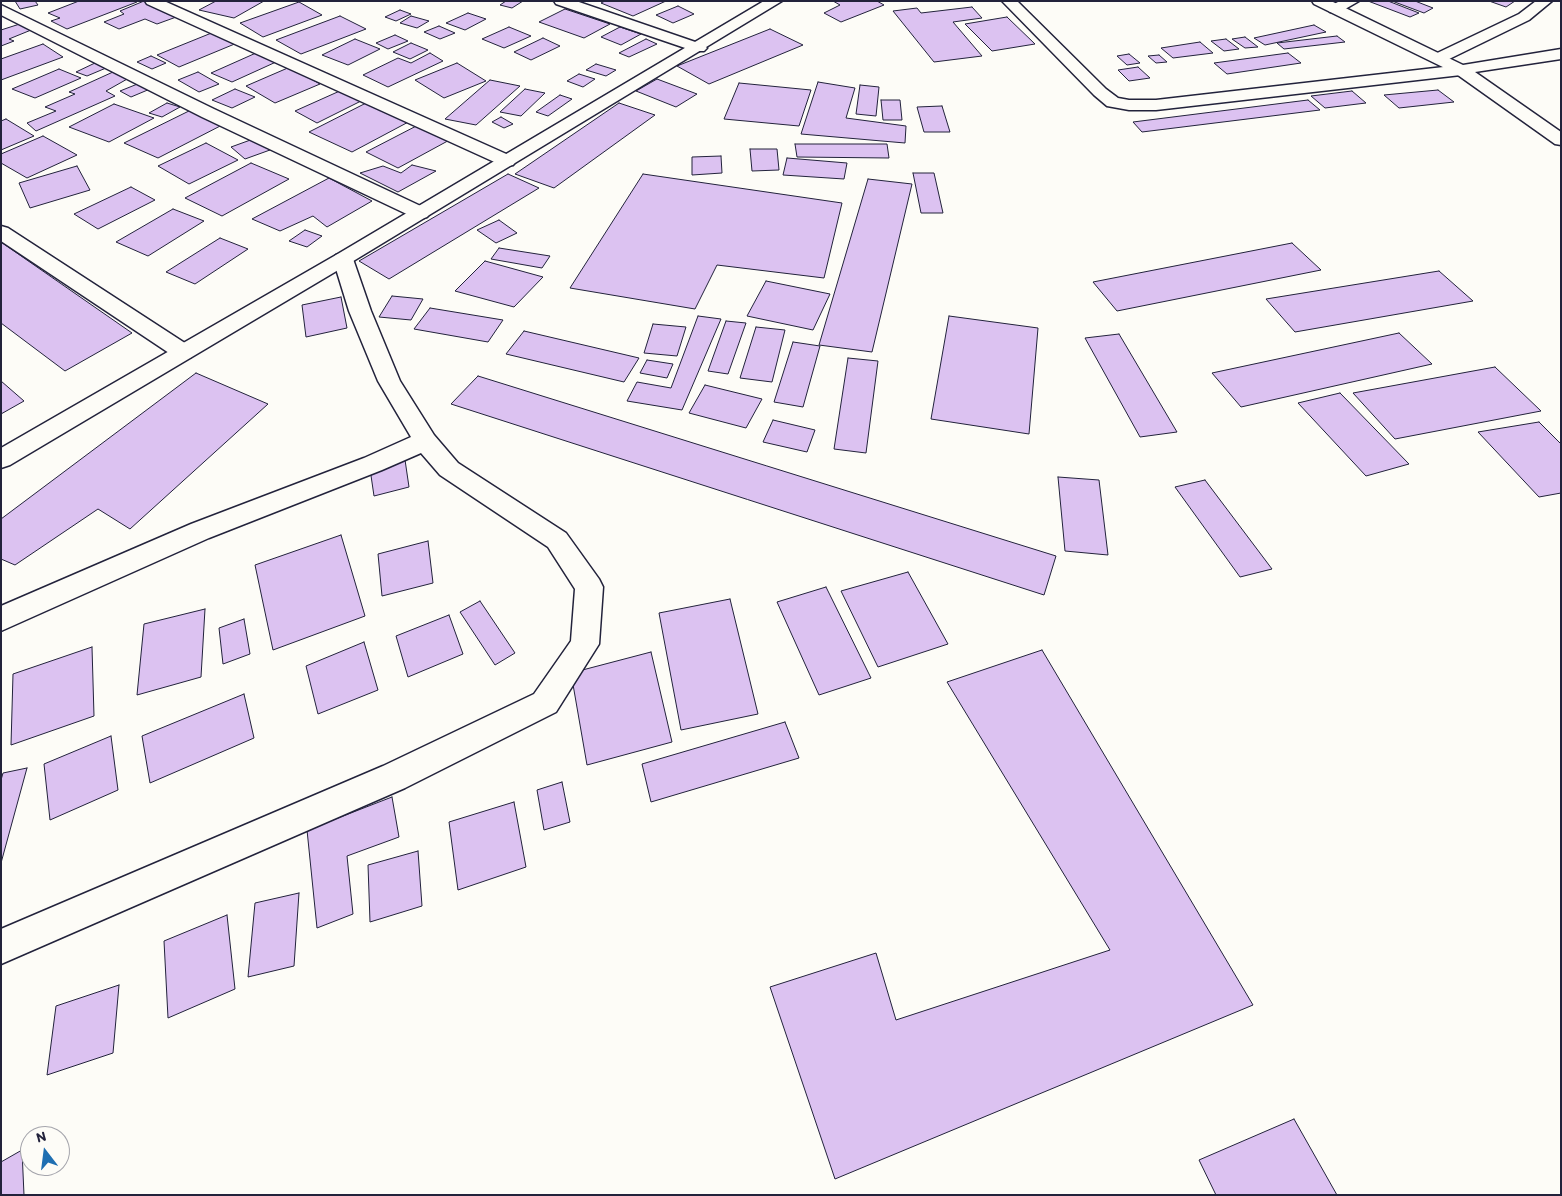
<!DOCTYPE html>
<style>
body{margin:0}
#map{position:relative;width:1562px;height:1196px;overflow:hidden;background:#fdfcf7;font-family:Itim,sans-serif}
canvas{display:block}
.frame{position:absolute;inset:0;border:2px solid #22223b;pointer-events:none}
.north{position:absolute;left:20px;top:1126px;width:50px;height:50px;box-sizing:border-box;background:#fdfcf7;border:1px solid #a5a5ac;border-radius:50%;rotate:345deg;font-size:14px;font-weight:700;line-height:20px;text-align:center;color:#22223b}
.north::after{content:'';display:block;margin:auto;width:18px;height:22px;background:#1f6fb2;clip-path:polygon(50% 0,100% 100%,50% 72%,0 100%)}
</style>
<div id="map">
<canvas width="1562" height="1196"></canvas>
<div class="frame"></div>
<div class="north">N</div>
</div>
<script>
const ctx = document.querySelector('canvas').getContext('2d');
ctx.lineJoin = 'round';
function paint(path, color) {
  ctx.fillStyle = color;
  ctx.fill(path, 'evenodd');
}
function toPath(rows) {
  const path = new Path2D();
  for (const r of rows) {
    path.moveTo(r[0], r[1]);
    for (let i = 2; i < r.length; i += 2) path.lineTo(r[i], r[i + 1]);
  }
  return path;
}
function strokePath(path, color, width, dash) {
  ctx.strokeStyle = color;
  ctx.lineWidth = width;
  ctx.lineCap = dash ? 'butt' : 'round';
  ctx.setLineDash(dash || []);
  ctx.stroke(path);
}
const building = toPath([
 [15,1,35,1,38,5,20,9,15,1],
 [79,1,136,1,137,2,67,29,51,21,60,18,48,13,79,1],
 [144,1,179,16,157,24,145,19,119,29,104,22,124,14,120,11,144,1],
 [216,1,264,1,234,18,199,10,216,1],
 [506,1,523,1,512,8,500,5,506,1],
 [605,1,666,1,633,16,601,3,605,1],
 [833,1,877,1,884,5,841,22,824,13,840,5,833,1],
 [1368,1,1388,1,1419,13,1410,17,1368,1],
 [1392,1,1415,1,1433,8,1424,13,1392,1],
 [1489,1,1515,1,1506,7,1489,1],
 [299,2,322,15,263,37,240,23,299,2],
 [678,6,694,14,673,23,656,15,678,6],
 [972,7,982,18,953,22,982,56,934,62,893,11,917,8,921,13,972,7],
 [565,9,610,24,584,38,539,22,565,9],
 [400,10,411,14,396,21,385,17,400,10],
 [468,13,486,19,465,30,446,23,468,13],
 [340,16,366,29,301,54,276,40,340,16],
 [411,16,429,21,417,28,400,23,411,16],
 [1007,17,1035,44,992,51,965,24,1007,17],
 [26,22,36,28,9,39,14,41,1,46,1,30,26,22],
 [1314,25,1326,32,1265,45,1254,38,1314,25],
 [439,26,455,33,440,39,424,32,439,26],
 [509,27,531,36,504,48,482,39,509,27],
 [620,27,641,34,621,45,601,37,620,27],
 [770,29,803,45,709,84,677,66,770,29],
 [214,32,237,43,179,67,157,55,214,32],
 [395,35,408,41,388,49,376,43,395,35],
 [1337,36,1345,42,1284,49,1277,43,1337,36],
 [1245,37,1258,47,1245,48,1232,39,1245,37],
 [543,38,560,46,531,60,514,52,543,38],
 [355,39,380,49,348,65,322,55,355,39],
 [646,39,657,44,629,57,619,53,646,39],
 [1226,39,1239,49,1224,51,1211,41,1226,39],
 [1200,42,1213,53,1173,58,1161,48,1200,42],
 [411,43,428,50,410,59,393,52,411,43],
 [43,44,63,57,1,80,1,59,43,44],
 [256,53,276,62,232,82,211,73,256,53],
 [430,53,443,61,388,87,363,75,398,58,411,63,430,53],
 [1288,53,1301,63,1227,74,1214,63,1288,53],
 [1129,54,1140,63,1127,65,1117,56,1129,54],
 [1159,55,1167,62,1156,63,1148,56,1159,55],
 [151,56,166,63,152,69,137,62,151,56],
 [95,63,106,68,87,76,76,72,95,63],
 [457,63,486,81,444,98,415,80,457,63],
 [596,64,616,70,606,76,586,70,596,64],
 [290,67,320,84,275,103,246,86,290,67],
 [1138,67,1150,78,1129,81,1118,70,1138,67],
 [59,69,81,78,35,98,12,89,59,69],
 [113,72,129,78,106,91,115,96,36,131,27,123,56,111,45,107,75,94,69,92,113,72],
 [198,72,219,84,199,92,178,80,198,72],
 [579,74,595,79,583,87,567,81,579,74],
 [657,79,697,94,676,107,636,91,657,79],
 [490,80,520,86,476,125,445,119,490,80],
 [818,82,855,88,846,118,906,126,905,143,801,134,818,82],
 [140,83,150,89,131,97,120,91,140,83],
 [739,83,811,90,799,126,724,119,739,83],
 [860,85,879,87,876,116,856,114,860,85],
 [235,89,255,97,232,108,212,100,235,89],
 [525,89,545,93,521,116,500,112,525,89],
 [342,90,363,100,317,123,295,111,342,90],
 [1438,90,1454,102,1399,108,1384,95,1438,90],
 [1352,91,1366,103,1325,108,1311,96,1352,91],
 [560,95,572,99,548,116,536,112,560,95],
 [372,100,414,119,352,152,309,132,372,100],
 [881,100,900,100,902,120,883,120,881,100],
 [1308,100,1320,110,1142,132,1133,122,1308,100],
 [167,103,180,107,162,117,149,113,167,103],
 [619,103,655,115,554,188,515,174,619,103],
 [114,104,154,118,109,142,69,127,114,104],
 [942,106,950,132,924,132,917,107,942,106],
 [193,109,226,123,158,158,124,143,193,109],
 [501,117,513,124,504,128,492,122,501,117],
 [6,119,34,136,1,150,1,121,6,119],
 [424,122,455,137,398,168,366,152,424,122],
 [43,136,77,155,27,178,1,163,1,154,43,136],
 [256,138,270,150,245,159,231,147,256,138],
 [206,143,238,160,189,184,158,166,206,143],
 [795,144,887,144,889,158,797,157,795,144],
 [750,149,777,149,779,170,752,171,750,149],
 [721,156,722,173,692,175,692,157,721,156],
 [787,158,847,163,844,179,783,175,787,158],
 [251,163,289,179,222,216,185,198,251,163],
 [412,165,436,171,398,192,360,173,383,166,401,173,412,165],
 [77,166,90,190,30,208,19,183,77,166],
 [913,173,934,173,943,213,921,213,913,173],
 [508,174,539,188,389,279,359,261,508,174],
 [643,174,842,203,824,278,717,265,695,309,570,288,643,174],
 [329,178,372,201,327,227,313,216,280,231,252,219,329,178],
 [868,179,912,184,872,352,819,345,868,179],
 [131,187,155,200,98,229,74,214,131,187],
 [173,209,204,221,148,256,116,242,173,209],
 [499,220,517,233,496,243,477,230,499,220],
 [305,230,322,236,307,247,289,241,305,230],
 [220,238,248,249,195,284,166,272,220,238],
 [1,242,132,333,65,371,1,323,1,242],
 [1292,243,1321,270,1117,311,1093,282,1292,243],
 [499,248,550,256,542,268,491,259,499,248],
 [485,261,543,277,514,307,455,291,485,261],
 [1439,271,1473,301,1295,332,1266,299,1439,271],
 [766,281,830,294,813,330,747,316,766,281],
 [392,296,423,299,411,320,379,317,392,296],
 [341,297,347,328,306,337,302,305,341,297],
 [430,308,503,320,488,342,414,329,430,308],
 [698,316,721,319,682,410,627,401,637,382,671,388,698,316],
 [949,316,1038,328,1029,434,931,419,949,316],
 [726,321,746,323,728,374,708,371,726,321],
 [653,324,686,327,677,356,644,353,653,324],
 [756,327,785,330,772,382,740,378,756,327],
 [524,331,639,358,624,382,506,354,524,331],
 [1399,333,1432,364,1241,407,1212,373,1399,333],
 [1119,334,1177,432,1140,437,1085,338,1119,334],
 [793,342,820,346,803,407,774,402,793,342],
 [848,358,878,361,866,453,834,449,848,358],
 [647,360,673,364,667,378,640,373,647,360],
 [1495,367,1541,411,1395,439,1353,393,1495,367],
 [196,373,268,404,130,529,98,509,15,565,1,559,1,519,196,373],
 [478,376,1056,556,1044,595,451,404,478,376],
 [1,381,24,401,1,414,1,381],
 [705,385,762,399,746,428,689,413,705,385],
 [1340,393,1409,464,1366,476,1298,403,1340,393],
 [773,420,815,430,807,452,763,442,773,420],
 [1539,422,1561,444,1561,493,1539,497,1478,432,1539,422],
 [404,453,409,487,374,496,369,462,404,453],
 [1058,477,1099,480,1108,555,1065,551,1058,477],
 [1205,480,1272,569,1240,577,1175,487,1205,480],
 [341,535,365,616,273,650,255,565,341,535],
 [428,541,433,583,382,596,378,554,428,541],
 [908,572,948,644,878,667,841,591,908,572],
 [826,587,871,678,819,695,777,602,826,587],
 [730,599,758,714,681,730,659,613,730,599],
 [480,601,515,653,495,665,460,612,480,601],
 [205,609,201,677,137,695,144,624,205,609],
 [449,615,463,654,408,677,396,636,449,615],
 [244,619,250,654,223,664,219,628,244,619],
 [364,642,378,690,318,714,306,666,364,642],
 [92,647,94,716,11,745,13,674,92,647],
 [1042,650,1253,1005,835,1179,770,987,876,953,896,1020,1110,950,947,682,1042,650],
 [651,652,672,742,587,765,571,673,651,652],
 [244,694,254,738,150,783,142,736,244,694],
 [785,722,799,758,651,802,642,764,785,722],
 [111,736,118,790,50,820,44,764,111,736],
 [27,768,1,863,1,780,3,773,27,768],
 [562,782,570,822,544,830,537,790,562,782],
 [392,797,399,837,347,856,353,914,317,928,307,830,392,797],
 [514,802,526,867,458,890,449,822,514,802],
 [418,851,422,906,370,922,368,865,418,851],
 [299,893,294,966,248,977,255,903,299,893],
 [227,915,235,989,168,1018,164,941,227,915],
 [119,985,113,1053,47,1075,56,1006,119,985],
 [1294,1119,1337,1195,1216,1195,1199,1160,1294,1119],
 [22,1150,24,1195,1,1195,1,1162,22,1150]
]);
paint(building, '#dcc2f1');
strokePath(building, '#22223b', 1);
const minor = toPath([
 [145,1,164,1,513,157,516,161,513,165,507,166,501,165,147,4,145,1],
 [554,1,576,1,704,45,707,48,704,51,694,51,556,4,554,1],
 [1002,1,1017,1,1106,89,1118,98,1129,100,1156,100,1461,65,1467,67,1469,70,1467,73,1461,75,1156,110,1129,110,1107,106,1094,95,1002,1],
 [1340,1,1359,1,1340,12,1330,12,1328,9,1330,6,1340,1],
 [1536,1,1552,1,1529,20,1445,61,1439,63,1433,61,1431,58,1433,55,1519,14,1536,1],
 [1,5,214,109,427,209,430,213,427,217,420,219,413,217,202,117,1,15,1,5],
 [1,226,8,228,191,347,194,352,191,357,183,359,175,357,1,241,1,226],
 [343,253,350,255,353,259,371,311,400,381,434,435,458,463,566,533,599,579,603,587,599,644,556,712,405,788,1,964,1,929,383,766,534,694,571,641,575,589,548,547,440,475,421,453,382,470,209,538,1,631,1,606,191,524,364,458,411,437,378,381,349,311,333,259,336,255,343,253]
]);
const tertiary = toPath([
 [764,1,782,1,350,263,10,465,1,468,1,448,336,255,764,1],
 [1312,1,1331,1,1463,65,1561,49,1561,59,1475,72,1561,132,1561,145,1555,144,1455,73,1314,4,1312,1]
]);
strokePath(minor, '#22223b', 3);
strokePath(tertiary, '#22223b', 3);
paint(minor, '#fdfcf7');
paint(tertiary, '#fdfcf7');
</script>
